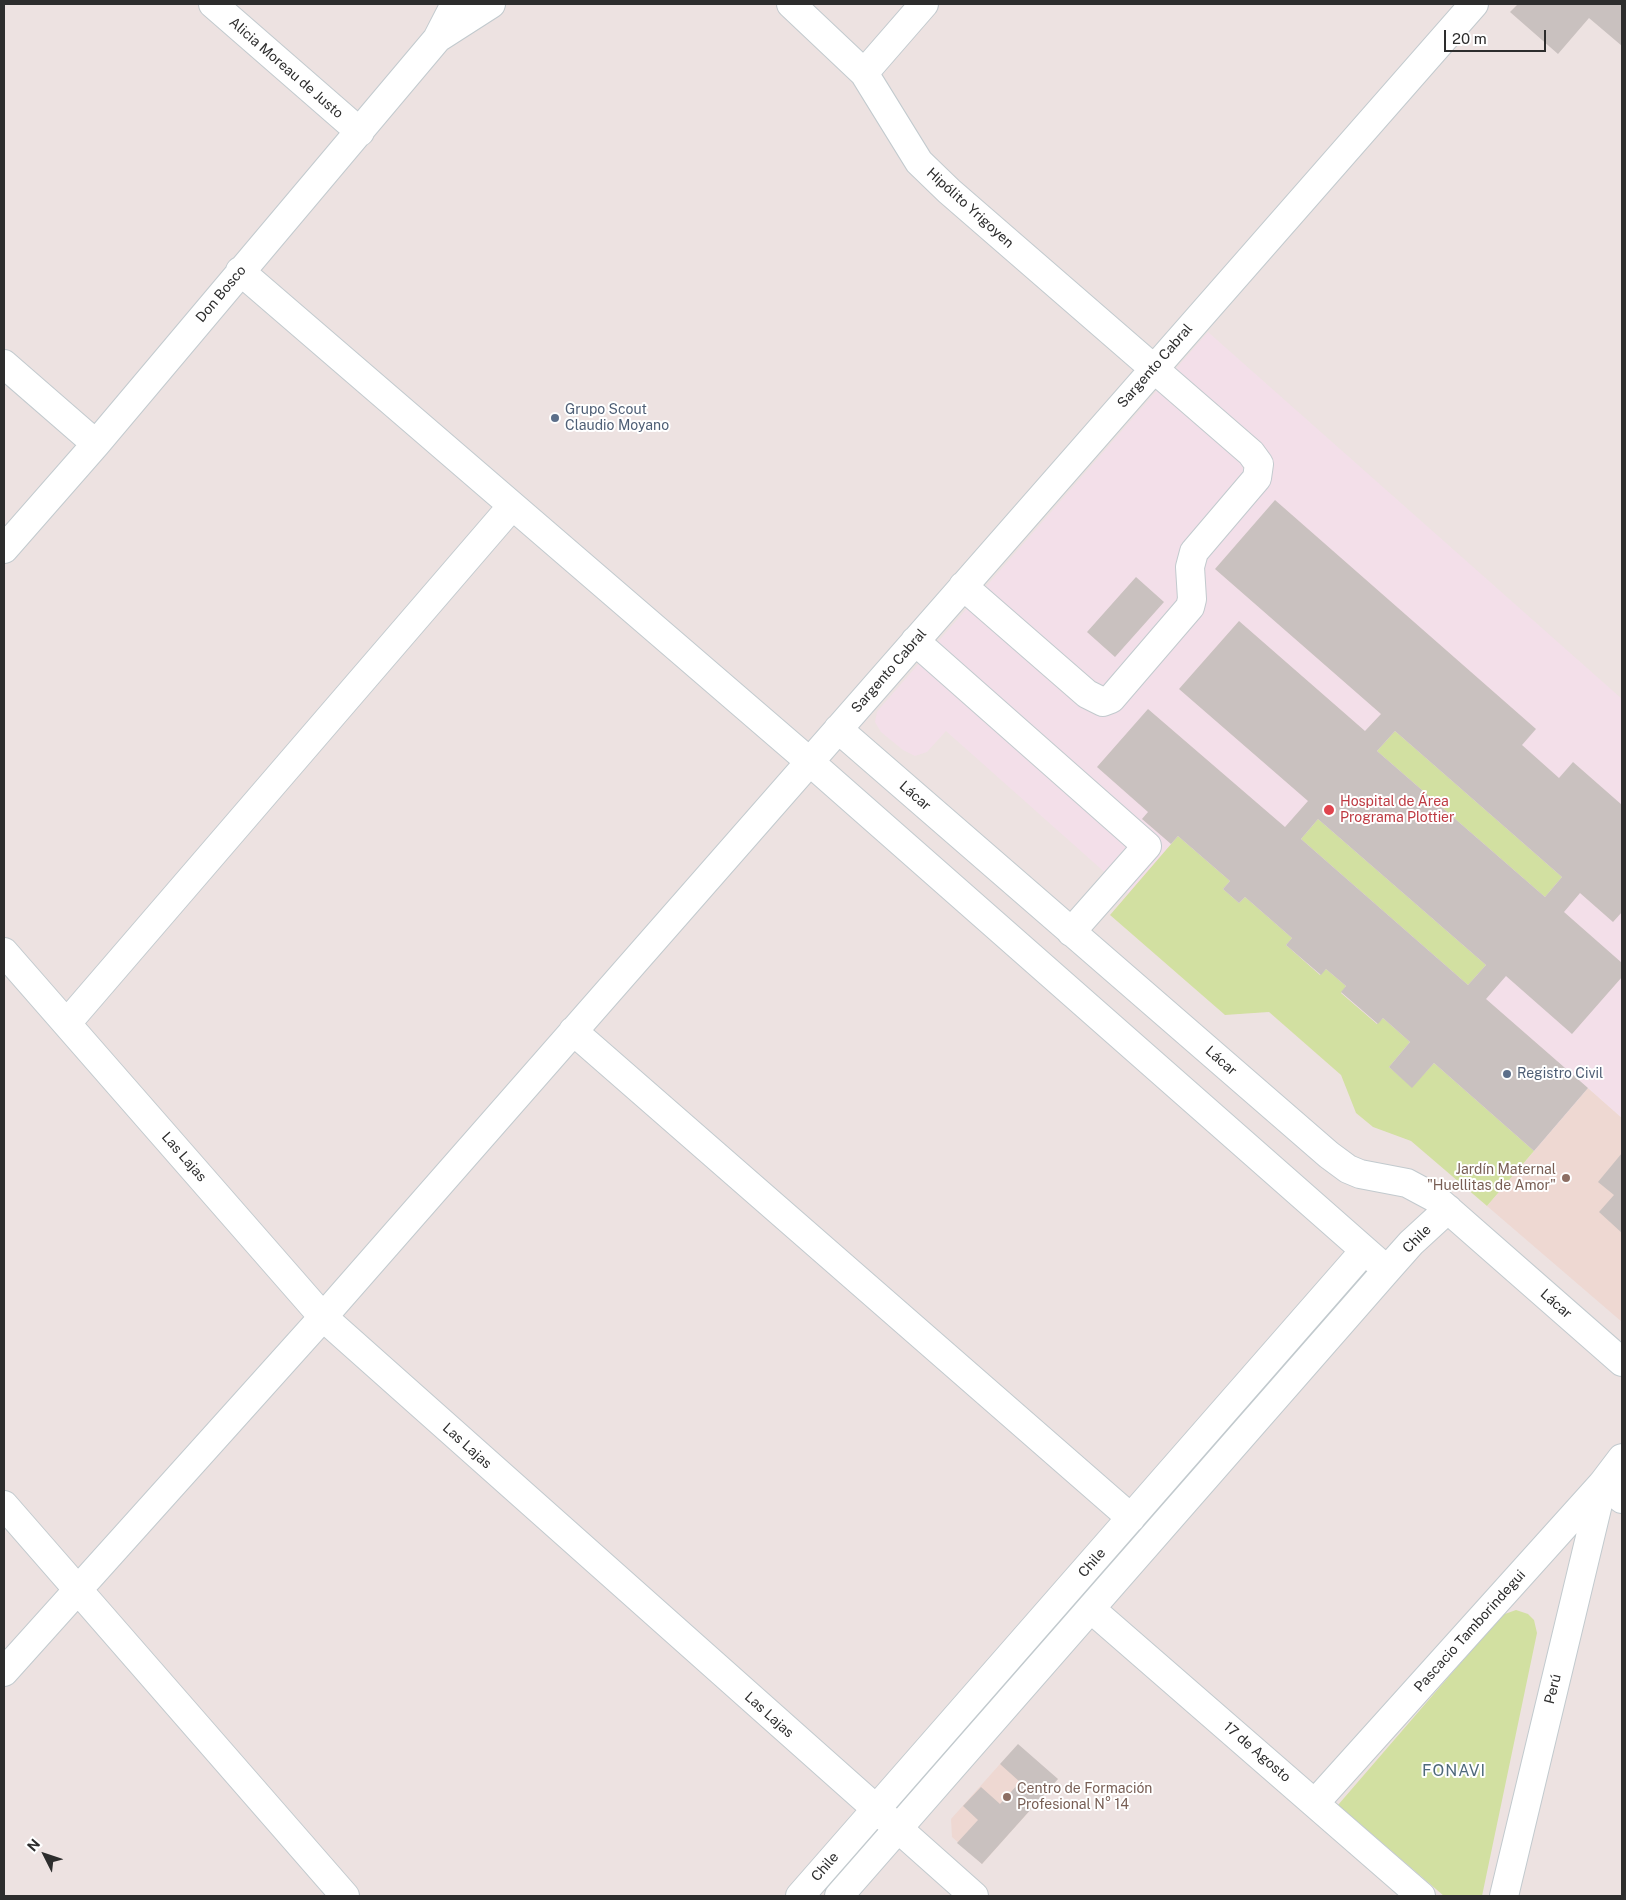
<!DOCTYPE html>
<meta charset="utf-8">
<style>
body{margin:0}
#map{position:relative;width:1626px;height:1900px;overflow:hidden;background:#ede2e1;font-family:"Public Sans",sans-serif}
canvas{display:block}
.frame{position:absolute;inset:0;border:5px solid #2d2d2d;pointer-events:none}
.north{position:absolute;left:20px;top:1830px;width:50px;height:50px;-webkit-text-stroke:4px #fff;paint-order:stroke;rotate:311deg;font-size:14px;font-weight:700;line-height:20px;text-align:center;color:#2d2d2d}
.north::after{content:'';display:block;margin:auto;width:18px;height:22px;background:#2d2d2d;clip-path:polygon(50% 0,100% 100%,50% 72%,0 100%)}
.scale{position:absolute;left:1444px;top:30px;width:102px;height:22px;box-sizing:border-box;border:2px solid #2d2d2d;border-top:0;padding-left:6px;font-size:15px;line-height:18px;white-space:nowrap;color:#2d2d2d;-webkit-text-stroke:4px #fff;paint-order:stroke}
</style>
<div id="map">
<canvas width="1626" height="1900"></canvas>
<div class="frame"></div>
<div class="north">N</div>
<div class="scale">20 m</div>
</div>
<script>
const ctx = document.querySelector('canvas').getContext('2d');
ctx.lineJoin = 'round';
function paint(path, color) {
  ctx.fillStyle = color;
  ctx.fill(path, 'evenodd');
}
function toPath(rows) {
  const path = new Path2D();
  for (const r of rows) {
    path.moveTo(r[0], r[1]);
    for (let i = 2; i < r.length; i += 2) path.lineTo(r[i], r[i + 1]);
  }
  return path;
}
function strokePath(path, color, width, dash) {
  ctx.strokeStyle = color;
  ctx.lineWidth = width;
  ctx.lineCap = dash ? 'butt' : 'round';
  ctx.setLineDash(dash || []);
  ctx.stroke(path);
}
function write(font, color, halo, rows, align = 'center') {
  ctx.font = font + ' "Public Sans",sans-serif';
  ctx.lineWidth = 4;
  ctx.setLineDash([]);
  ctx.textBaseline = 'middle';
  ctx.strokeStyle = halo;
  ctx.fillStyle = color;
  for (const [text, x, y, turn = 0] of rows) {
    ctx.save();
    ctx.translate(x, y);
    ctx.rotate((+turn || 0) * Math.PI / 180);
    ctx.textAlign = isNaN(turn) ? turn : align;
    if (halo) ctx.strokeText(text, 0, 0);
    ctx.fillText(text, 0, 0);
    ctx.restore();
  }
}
paint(toPath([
 [1588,1088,1622,1118,1622,1322,1487,1206],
 [1000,1764,1058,1779,982,1864,952,1837,951,1819]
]), '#eed8d2');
paint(toPath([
 [1208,332,1622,699,1622,1118,1588,1088,1487,1206,1411,1141,1373,1127,1356,1113,1341,1075,1269,1012,1225,1015,1110,915,1128,893,946,731,927,752,915,756,903,750,881,732,875,722,877,712,881,707]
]), '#f3dfe9');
paint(toPath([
 [1395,731,1562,877,1545,897,1377,751],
 [1318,819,1486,965,1468,985,1301,839],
 [1178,836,1230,881,1223,889,1239,903,1245,897,1292,938,1286,945,1320,975,1326,969,1346,986,1341,993,1377,1024,1383,1018,1410,1042,1389,1067,1412,1087,1434,1063,1534,1151,1487,1206,1411,1141,1373,1127,1356,1113,1341,1075,1269,1012,1225,1015,1110,915],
 [1516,1610,1528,1614,1534,1620,1537,1633,1482,1896,1444,1896,1338,1805,1502,1615]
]), '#d2e0a1');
paint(toPath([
 [1518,4,1622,4,1622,46,1589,18,1558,54,1510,12],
 [1275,500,1536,729,1522,745,1559,778,1573,762,1622,805,1622,912,1613,922,1580,893,1564,912,1622,963,1622,977,1572,1034,1506,976,1486,999,1588,1088,1534,1151,1434,1063,1412,1088,1389,1067,1410,1042,1383,1018,1378,1024,1341,992,1346,986,1326,969,1321,975,1286,945,1292,938,1245,897,1239,903,1223,889,1230,881,1178,836,1171,844,1142,819,1148,812,1097,767,1148,709,1285,827,1308,801,1179,689,1239,621,1365,731,1381,714,1215,569],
 [1395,731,1562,877,1545,897,1377,751],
 [1318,819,1486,965,1468,985,1301,839],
 [1136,577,1164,602,1115,657,1087,632],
 [1622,1153,1622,1233,1599,1212,1614,1195,1598,1182],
 [1018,1744,1058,1779,982,1864,957,1843,978,1820,963,1806,981,1787,1000,1804,1020,1782,1000,1764]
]), '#c9c1bf');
const minor = toPath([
 [213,4,360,132],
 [791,4,864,73,919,162,949,191,1251,453,1259,464,1257,478,1194,552,1190,567,1192,599,1190,607,1111,699,1103,702,1087,694,963,586],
 [438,38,491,4],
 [864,73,924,4],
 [240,271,810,762,1387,1270],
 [4,364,96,444],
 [4,549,96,444,437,39,455,4],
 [915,641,1147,846,1071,932],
 [838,729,1329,1155,1348,1169,1360,1174,1407,1183,1435,1198,1622,1362],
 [4,952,323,1317,974,1896],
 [67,1023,512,506],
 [573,1031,1131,1518],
 [4,1505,345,1896],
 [1091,1609,1421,1896],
 [4,1672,323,1317,1474,4],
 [1315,1803,1603,1483,1622,1458],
 [800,1896,1364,1251],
 [839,1896,1387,1270,1411,1243,1448,1209],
 [1504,1896,1603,1483,1622,1499]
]);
strokePath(minor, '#c2cace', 30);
strokePath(minor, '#fff', 28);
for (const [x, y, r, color] of [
 [555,418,5,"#5c6f8a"],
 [1329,810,6,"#e0444e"],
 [1507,1074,5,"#5c6f8a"],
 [1566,1178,5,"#8d6e63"],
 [1007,1797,5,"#8d6e63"]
]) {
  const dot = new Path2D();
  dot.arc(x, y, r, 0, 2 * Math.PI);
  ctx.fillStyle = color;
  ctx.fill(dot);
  strokePath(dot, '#fff', 2);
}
write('14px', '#2d2d2d', '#fff', [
 ["Alicia Moreau de Justo",286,68,41],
 ["Hipólito Yrigoyen",970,208,42],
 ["Don Bosco",221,294,-50],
 ["Sargento Cabral",1155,366,-49],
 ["Sargento Cabral",889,671,-49],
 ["Lácar",915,796,41],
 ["Lácar",1221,1061,41],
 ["Las Lajas",184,1157,49],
 ["Chile",1417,1239,-45],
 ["Lácar",1556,1304,41],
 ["Las Lajas",467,1446,42],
 ["Chile",1092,1563,-49],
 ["Pascacio Tamborindegui",1470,1631,-48],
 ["Perú",1553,1689,-76],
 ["Las Lajas",769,1715,42],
 ["17 de Agosto",1257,1752,41],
 ["Chile",825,1867,-49]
]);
write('14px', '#4e5e75', '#fff', [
 ["Grupo Scout",565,410],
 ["Claudio Moyano",565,426],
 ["Registro Civil",1517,1074]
], 'left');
write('14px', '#be3a42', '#fff', [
 ["Hospital de Área",1340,802],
 ["Programa Plottier",1340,818]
], 'left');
write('14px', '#785e54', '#fff', [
 ["Jardín Maternal",1556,1170],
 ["\"Huellitas de Amor\"",1556,1186],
 ["Centro de Formación",1017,1789,"left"],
 ["Profesional N° 14",1017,1805,"left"]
], 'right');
ctx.letterSpacing = '1px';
write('16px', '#4f6a7c', '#fff', [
 ["FONAVI",1454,1771]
]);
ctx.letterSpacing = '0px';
</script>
